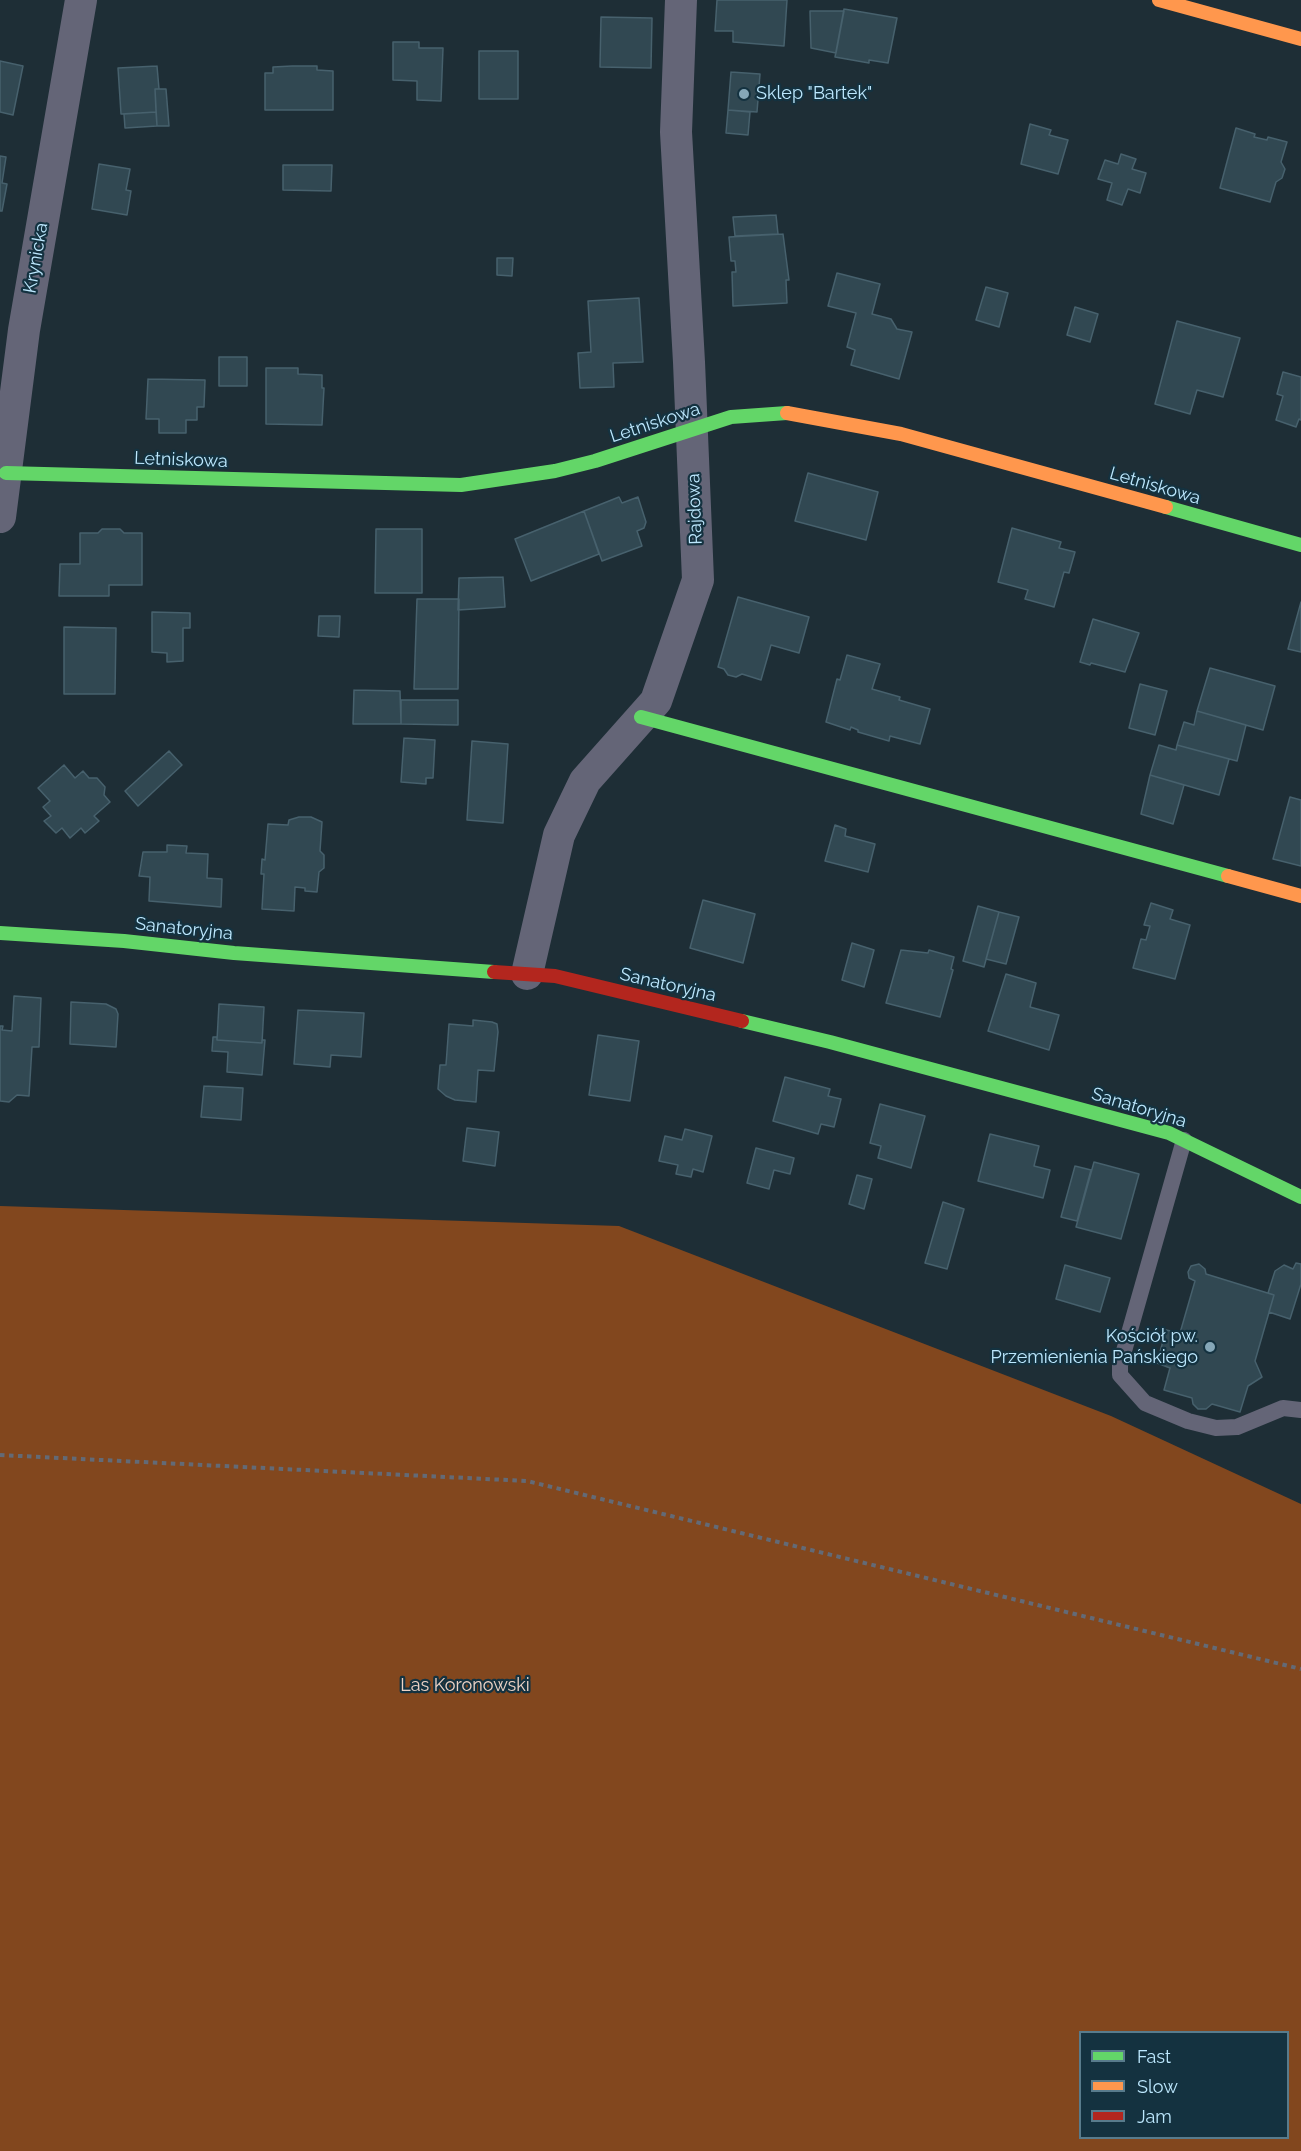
<!DOCTYPE html>
<meta charset="utf-8">
<style>
body{margin:0}
#map{position:relative;width:1301px;height:2151px;overflow:hidden;background:#1e2e36;font-family:Raleway,sans-serif}
canvas{display:block}
.legend{position:absolute;left:1079px;top:2031px;width:210px;height:108px;box-sizing:border-box;background:#143240;border:2px solid #587b8c;margin:0;padding:8px 10px;list-style:none;font-size:18px;color:#bde8fe}
.legend li{display:flex;align-items:center;gap:12px;height:30px}
.legend b{width:30px;border:2px solid #587b8c}
</style>
<div id="map">
<canvas width="1301" height="2151"></canvas>
<ul class="legend">
<li><b style="height:8px;background:#63d668"></b>Fast</li>
<li><b style="height:8px;background:#ff974d"></b>Slow</li>
<li><b style="height:8px;background:#b3261e"></b>Jam</li>
</ul>
</div>
<script>
const ctx = document.querySelector('canvas').getContext('2d');
ctx.lineJoin = 'round';
function paint(path, color) {
  ctx.fillStyle = color;
  ctx.fill(path, 'evenodd');
}
function toPath(rows) {
  const path = new Path2D();
  for (const r of rows) {
    path.moveTo(r[0], r[1]);
    for (let i = 2; i < r.length; i += 2) path.lineTo(r[i], r[i + 1]);
  }
  return path;
}
function strokePath(path, color, width, dash) {
  ctx.strokeStyle = color;
  ctx.lineWidth = width;
  ctx.lineCap = dash ? 'butt' : 'round';
  ctx.setLineDash(dash || []);
  ctx.stroke(path);
}
function write(font, color, halo, rows, align = 'center') {
  ctx.font = font + ' Raleway,sans-serif';
  ctx.lineWidth = 4.5;
  ctx.setLineDash([]);
  ctx.textBaseline = 'middle';
  ctx.strokeStyle = halo;
  ctx.fillStyle = color;
  for (const [text, x, y, turn = 0] of rows) {
    ctx.save();
    ctx.translate(x, y);
    ctx.rotate((+turn || 0) * Math.PI / 180);
    ctx.textAlign = isNaN(turn) ? turn : align;
    if (halo) ctx.strokeText(text, 0, 0);
    ctx.fillText(text, 0, 0);
    ctx.restore();
  }
}
paint(toPath([
 [0,1206,619,1226,1111,1416,1301,1504,1301,2151,0,2151],
 [1080,2032,1288,2032,1288,2138,1080,2138]
]), '#82471e');
const building = toPath([
 [717,0,787,0,784,46,733,42,733,31,715,31,717,0],
 [844,9,897,18,888,63,869,60,869,63,835,57,844,9],
 [810,11,844,11,836,53,811,48,810,11],
 [601,17,652,18,651,68,600,67,601,17],
 [393,42,419,42,419,48,443,48,441,101,417,100,417,81,393,80,393,42],
 [479,51,518,51,518,99,479,99,479,51],
 [0,61,23,66,13,115,0,112,0,61],
 [157,66,159,89,155,89,156,112,121,114,118,68,157,66],
 [292,66,317,66,317,70,333,71,333,110,265,110,265,73,273,73,273,67,292,66],
 [731,72,760,74,757,112,728,110,731,72],
 [155,89,166,89,169,126,157,126,155,89],
 [728,110,750,112,748,135,726,133,728,110],
 [156,112,157,126,125,128,124,114,156,112],
 [1030,124,1051,130,1049,135,1068,140,1058,174,1021,164,1030,124],
 [1236,128,1255,134,1254,137,1267,140,1268,137,1287,142,1281,162,1285,169,1282,178,1276,182,1270,202,1220,188,1236,128],
 [1121,154,1136,159,1132,169,1146,173,1140,193,1128,189,1122,205,1107,200,1112,183,1098,179,1105,160,1118,164,1121,154],
 [0,156,6,157,2,183,7,184,2,211,0,211,0,156],
 [99,164,130,169,126,190,131,191,127,215,92,209,99,164],
 [283,165,332,165,331,191,283,190,283,165],
 [776,215,778,234,735,236,733,217,776,215],
 [783,234,789,280,786,280,787,303,733,306,732,272,736,272,735,261,731,261,729,237,783,234],
 [497,258,513,258,512,276,497,275,497,258],
 [837,273,880,284,872,314,891,319,897,329,912,332,899,379,851,365,855,350,847,347,856,313,828,306,837,273],
 [986,287,1008,293,999,327,976,320,986,287],
 [639,298,643,362,613,363,614,387,580,388,578,353,591,352,588,301,639,298],
 [1075,307,1098,314,1090,342,1067,335,1075,307],
 [1177,321,1240,338,1223,397,1197,390,1190,414,1155,404,1177,321],
 [219,357,247,357,247,386,219,386,219,357],
 [266,368,298,368,298,374,322,375,322,388,324,388,322,425,266,424,266,368],
 [1283,372,1301,377,1301,420,1299,419,1296,427,1276,420,1283,396,1277,394,1283,372],
 [148,379,205,380,204,407,197,407,197,420,186,420,186,433,159,433,159,419,146,419,148,379],
 [808,473,878,492,866,540,795,521,808,473],
 [619,497,622,503,638,497,646,522,644,528,637,531,642,546,602,561,584,511,619,497],
 [584,511,599,554,531,581,515,539,584,511],
 [1012,528,1061,542,1059,548,1075,552,1069,573,1064,572,1054,607,1025,599,1028,590,998,582,1012,528],
 [102,529,120,529,124,533,142,533,142,585,109,585,109,596,59,596,60,564,80,564,80,533,98,533,102,529],
 [376,529,422,529,422,593,375,593,376,529],
 [503,577,505,607,458,610,459,578,503,577],
 [738,597,809,617,799,653,771,645,761,680,742,674,736,677,728,675,724,669,718,667,738,597],
 [417,599,459,599,458,689,414,689,417,599],
 [1301,602,1301,652,1288,649,1301,602],
 [152,612,190,613,190,628,183,628,183,661,167,662,167,653,152,652,152,612],
 [319,616,340,616,339,637,318,636,319,616],
 [1093,619,1139,633,1125,672,1091,663,1090,665,1080,662,1093,619],
 [64,627,116,628,115,694,64,694,64,627],
 [847,655,880,664,872,689,900,697,899,700,930,709,920,744,890,736,889,741,858,732,858,730,851,727,850,730,826,722,837,679,840,680,847,655],
 [1210,668,1275,686,1263,730,1197,711,1210,668],
 [1140,684,1167,691,1155,735,1129,728,1140,684],
 [354,690,400,691,401,724,353,724,354,690],
 [401,700,458,700,458,725,401,724,401,700],
 [1197,711,1246,725,1237,761,1177,745,1184,722,1194,725,1197,711],
 [404,738,435,740,433,778,426,778,426,784,401,782,404,738],
 [472,741,508,744,503,823,467,820,472,741],
 [1159,745,1176,750,1177,745,1229,759,1219,795,1150,775,1159,745],
 [169,751,182,765,138,806,125,791,169,751],
 [64,765,75,778,83,771,89,778,97,778,105,787,104,795,110,802,94,816,99,821,85,833,81,828,70,838,62,828,56,833,44,821,51,816,43,807,50,801,38,788,64,765],
 [1150,775,1184,785,1173,824,1141,814,1150,775],
 [1290,797,1301,800,1301,866,1273,859,1290,797],
 [299,817,311,817,322,822,320,851,324,855,324,868,319,872,317,892,305,891,305,888,295,887,294,911,262,909,264,874,261,874,262,859,265,860,268,824,288,825,289,820,299,817],
 [835,825,846,829,845,836,875,844,868,872,825,861,835,825],
 [167,845,187,846,186,853,208,854,207,878,222,879,221,907,149,901,150,877,139,876,143,852,167,852,167,845],
 [703,900,755,914,743,963,690,948,703,900],
 [1151,903,1173,910,1170,919,1190,925,1175,979,1133,968,1141,939,1146,940,1150,926,1144,925,1151,903],
 [978,906,999,912,984,967,963,961,978,906],
 [999,912,1019,917,1006,964,986,959,999,912],
 [852,943,874,950,864,987,842,980,852,943],
 [901,950,928,953,929,950,954,957,951,969,953,970,940,1017,886,1003,901,950],
 [1006,974,1036,983,1030,1007,1059,1015,1049,1050,988,1031,1006,974],
 [14,996,41,998,39,1047,32,1047,29,1096,17,1095,9,1102,0,1101,0,1026,3,1026,2,1030,12,1031,14,996],
 [71,1002,106,1004,116,1009,118,1014,116,1047,70,1044,71,1002],
 [219,1004,264,1007,262,1043,217,1040,219,1004],
 [298,1010,364,1013,361,1057,331,1055,330,1067,294,1064,298,1010],
 [473,1020,492,1022,497,1024,498,1032,494,1071,478,1070,476,1102,455,1100,446,1096,438,1089,440,1065,446,1065,449,1024,473,1026,473,1020],
 [598,1035,639,1041,630,1101,589,1095,598,1035],
 [213,1037,217,1037,217,1040,262,1043,262,1040,265,1040,262,1075,227,1072,228,1052,212,1051,213,1037],
 [785,1077,830,1089,828,1096,841,1099,834,1127,821,1124,818,1134,773,1121,785,1077],
 [204,1086,243,1088,241,1120,201,1117,204,1086],
 [880,1104,925,1116,911,1168,878,1158,881,1146,870,1143,880,1104],
 [467,1128,499,1132,495,1166,463,1161,467,1128],
 [685,1129,712,1136,703,1172,693,1169,691,1177,676,1174,678,1165,659,1161,665,1136,682,1140,685,1129],
 [990,1134,1039,1146,1034,1166,1050,1170,1043,1198,978,1181,990,1134],
 [756,1148,794,1158,790,1174,774,1170,769,1189,747,1183,756,1148],
 [1094,1162,1139,1174,1121,1239,1076,1227,1094,1162],
 [1075,1166,1091,1170,1077,1221,1061,1217,1075,1166],
 [857,1175,872,1179,864,1209,849,1204,857,1175],
 [943,1202,964,1209,947,1269,925,1263,943,1202],
 [1296,1263,1301,1264,1301,1284,1290,1319,1269,1312,1274,1295,1268,1293,1275,1271,1284,1265,1293,1269,1296,1263],
 [1199,1264,1205,1269,1206,1274,1274,1295,1255,1361,1262,1377,1248,1386,1240,1412,1212,1404,1206,1409,1198,1409,1193,1404,1192,1398,1164,1390,1170,1368,1157,1363,1166,1330,1180,1333,1195,1281,1189,1278,1188,1272,1191,1266,1199,1264],
 [1065,1265,1110,1278,1100,1312,1056,1299,1065,1265]
]);
paint(building, '#314852');
strokePath(building, '#47616d', 1.5);
strokePath(toPath([
 [0,1455,527,1481,1301,1669]
]), '#636a76', 4, [4.5, 4.5]);
strokePath(toPath([
 [1184,1140,1120,1365,1120,1375,1145,1403,1188,1421,1216,1428,1237,1427,1283,1408,1301,1410]
]), '#646577', 16);
strokePath(toPath([
 [0,517,24,330,81,0],
 [527,974,559,835,585,781,656,701,698,580,689,362,676,132,681,0]
]), '#646577', 32);
strokePath(toPath([
 [6,473,461,485,555,471,595,461,731,417,787,413],
 [1166,507,1301,545],
 [641,717,1228,876],
 [0,933,124,941,234,953,494,972],
 [742,1021,830,1042,1169,1133,1301,1197]
]), '#63d668', 14);
strokePath(toPath([
 [1159,0,1301,39],
 [787,413,901,434,1166,507],
 [1228,876,1301,896]
]), '#ff974d', 14);
strokePath(toPath([
 [494,972,555,976,742,1021]
]), '#b3261e', 14);
for (const [x, y, r, color] of [
 [744,94,6,"#85a7b8"],
 [1210,1347,6,"#85a7b8"]
]) {
  const dot = new Path2D();
  dot.arc(x, y, r, 0, 2 * Math.PI);
  ctx.fillStyle = color;
  ctx.fill(dot);
  strokePath(dot, '#143240', 2);
}
write('18px', '#bde8fe', '#143240', [
 ["Sklep \"Bartek\"",756,94],
 ["Kościół pw.",1198,1337,"right"],
 ["Przemienienia Pańskiego",1198,1358,"right"]
], 'left');
write('18px', '#bde8fe', '#143240', [
 ["Krynicka",36,258,-80],
 ["Letniskowa",655,423,-18],
 ["Letniskowa",181,460,2],
 ["Letniskowa",1155,486,16],
 ["Rajdowa",695,509,-92],
 ["Sanatoryjna",184,929,6],
 ["Sanatoryjna",668,985,13],
 ["Sanatoryjna",1139,1108,17]
]);
write('18px', '#eed4c6', '#143240', [
 ["Las Koronowski",465,1686]
]);
</script>
